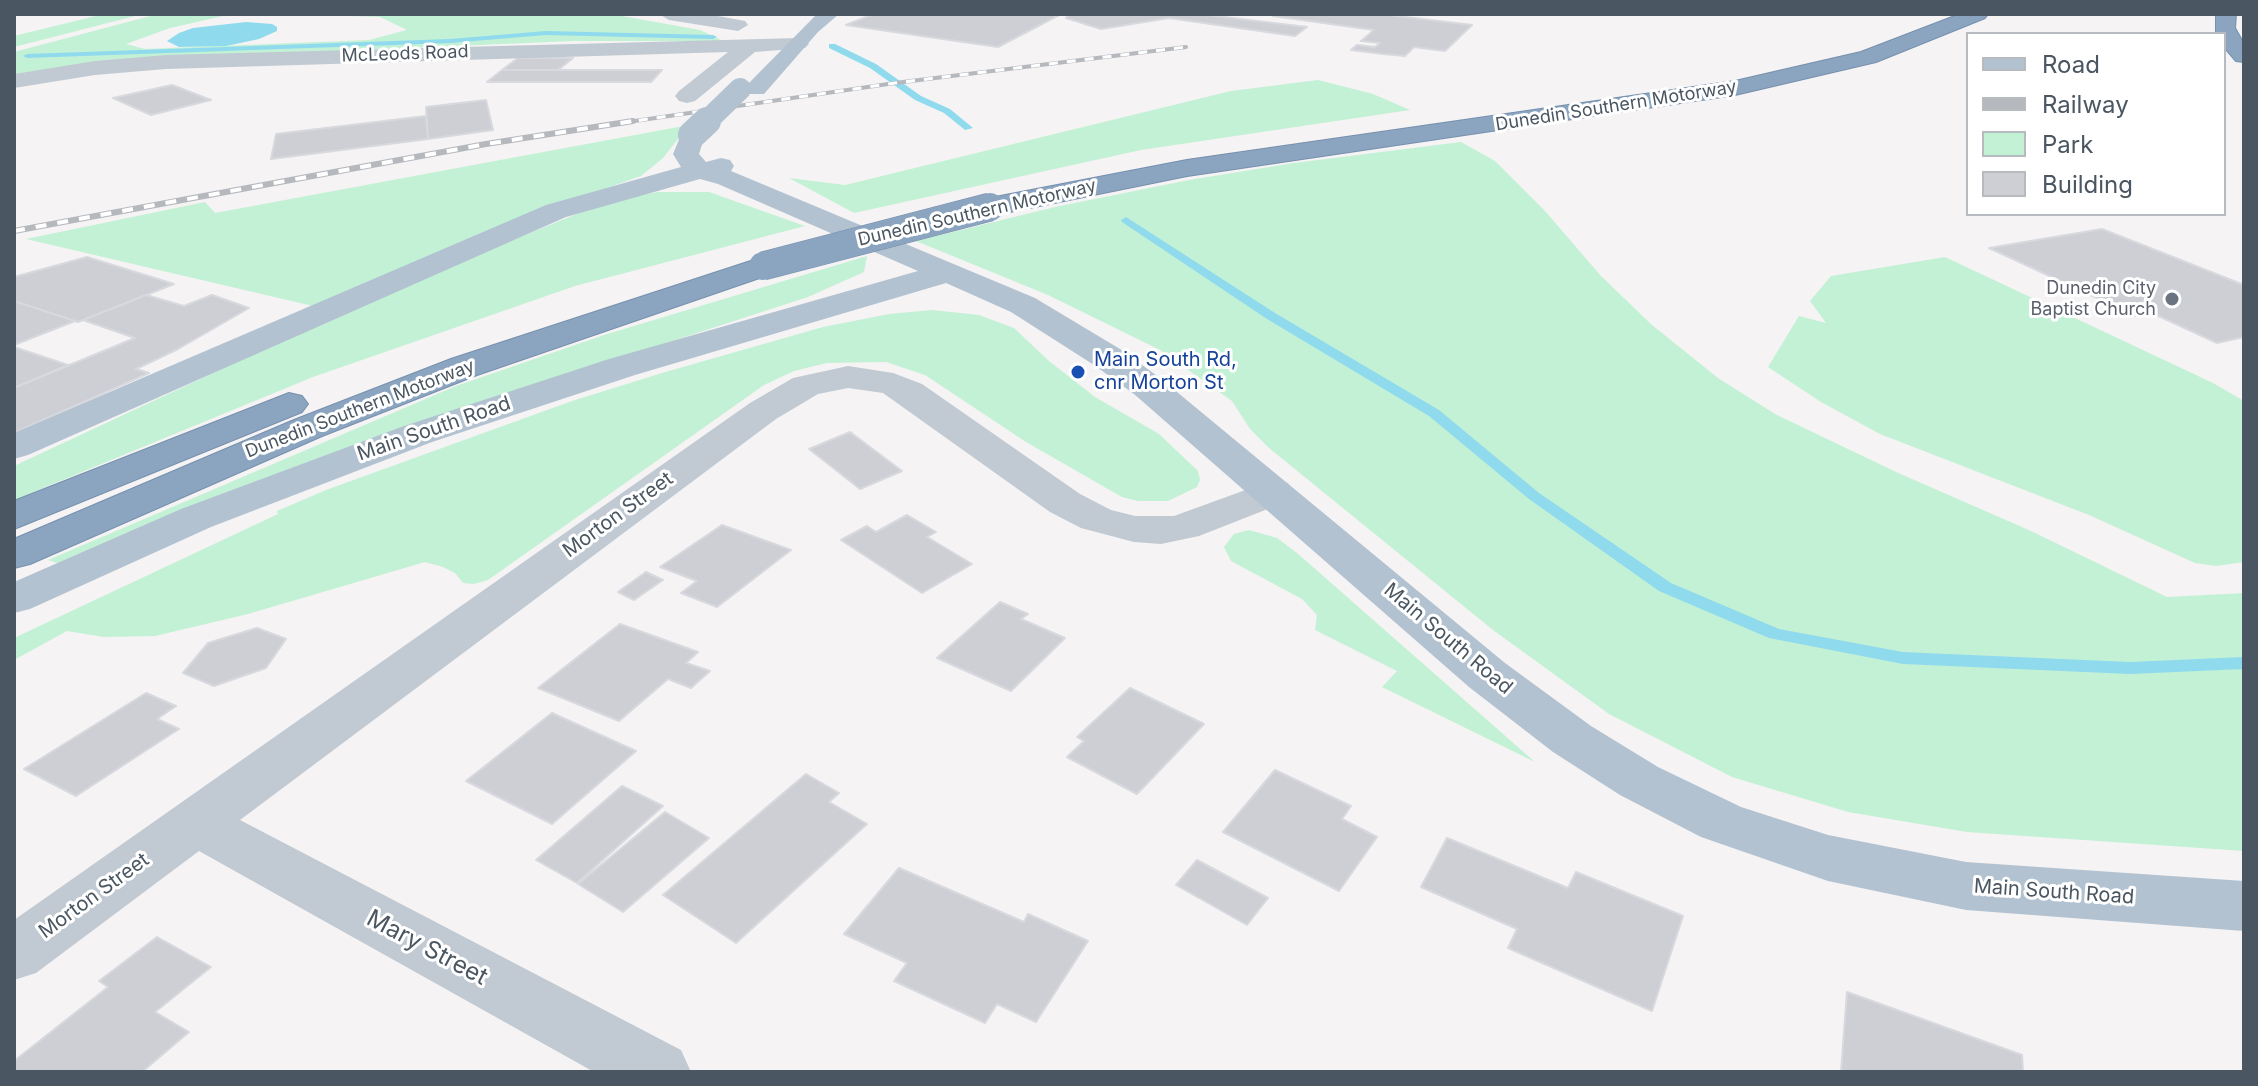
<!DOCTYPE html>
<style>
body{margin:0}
#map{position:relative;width:2258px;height:1086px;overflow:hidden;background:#f5f3f3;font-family:Inter,sans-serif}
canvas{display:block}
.frame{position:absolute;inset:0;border:16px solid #4a5661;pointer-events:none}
.legend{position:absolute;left:1966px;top:32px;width:260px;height:184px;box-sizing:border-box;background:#fff;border:2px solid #b7bbc0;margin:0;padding:10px 14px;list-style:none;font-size:24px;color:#4a5661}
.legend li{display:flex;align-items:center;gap:16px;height:40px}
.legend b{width:40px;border:2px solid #b7bbc0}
</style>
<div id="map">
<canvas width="2258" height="1086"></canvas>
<div class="frame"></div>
<ul class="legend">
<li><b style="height:10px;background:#b3c2d1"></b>Road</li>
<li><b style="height:10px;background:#b5b8bd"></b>Railway</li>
<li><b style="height:22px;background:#c3f1d5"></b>Park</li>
<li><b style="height:22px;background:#cdcfd5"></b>Building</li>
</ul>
</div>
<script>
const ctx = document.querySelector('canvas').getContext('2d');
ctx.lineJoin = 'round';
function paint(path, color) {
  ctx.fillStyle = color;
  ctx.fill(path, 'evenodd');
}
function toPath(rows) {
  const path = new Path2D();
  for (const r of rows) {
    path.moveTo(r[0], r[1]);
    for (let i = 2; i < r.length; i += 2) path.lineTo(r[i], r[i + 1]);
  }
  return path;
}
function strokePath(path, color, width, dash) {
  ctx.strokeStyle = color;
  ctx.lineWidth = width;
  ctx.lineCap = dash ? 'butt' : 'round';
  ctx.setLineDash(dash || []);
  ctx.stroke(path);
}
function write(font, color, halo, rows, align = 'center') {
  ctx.font = font + ' Inter,sans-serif';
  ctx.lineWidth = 6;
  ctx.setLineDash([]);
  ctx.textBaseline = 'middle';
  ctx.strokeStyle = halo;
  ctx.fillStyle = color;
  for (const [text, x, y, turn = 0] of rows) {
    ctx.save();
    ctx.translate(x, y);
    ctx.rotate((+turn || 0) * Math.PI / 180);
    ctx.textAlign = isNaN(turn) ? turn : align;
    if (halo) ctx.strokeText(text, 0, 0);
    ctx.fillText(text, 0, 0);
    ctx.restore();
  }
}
paint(toPath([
 [104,14,143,14,14,47,14,36],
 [158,14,232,14,170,28,126,44,145,49,369,40,407,30,380,17,287,14,611,14,700,30,723,41,573,41,104,61,14,74,14,52],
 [1318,80,1373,94,1410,110,1141,150,854,213,789,178,845,185,1231,91],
 [689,125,663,158,641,176,587,195,313,306,26,239,205,202,215,213],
 [1461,142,1495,161,1545,211,1601,276,1652,325,1718,378,1775,414,1896,472,2031,531,2167,597,2244,593,2244,851,1967,832,1848,812,1732,777,1609,714,1493,630,1269,448,1250,429,1232,401,1160,350,1048,295,916,241,1055,207,1189,180,1294,163],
 [658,192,709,192,805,226,575,286,313,377,14,500,14,466,404,284,609,201],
 [867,256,864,272,808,297,506,395,67,566,48,560,456,386,604,335],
 [1945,257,2213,383,2244,401,2244,562,2216,566,2195,563,2089,515,1880,434,1821,402,1768,367,1799,316,1826,323,1810,301,1831,276],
 [932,310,979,315,1014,328,1049,361,1095,397,1159,434,1198,471,1200,480,1197,487,1168,501,1138,501,1122,497,1026,442,925,375,886,362,827,363,794,371,764,385,488,580,474,584,463,583,455,573,443,567,425,562,248,614,155,636,104,637,67,631,14,660,14,638,278,514,277,511,326,490,572,401,662,373,823,327,889,314],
 [1249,530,1277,538,1297,553,1535,762,1382,687,1397,671,1315,630,1317,615,1302,599,1231,561,1224,547,1234,534]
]), '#c3f1d5');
paint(toPath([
 [246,22,272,24,277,27,277,31,259,39,226,46,179,47,167,41,179,33,193,28]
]), '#90daee');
paint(toPath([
 [546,31,713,35,717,37,713,39,546,35,450,43,27,58,23,56,27,54,450,39,546,31],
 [829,44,835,44,876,64,921,96,950,109,973,128,965,130,944,113,915,100,870,68,829,48,829,44],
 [1126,217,1275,313,1439,410,1539,493,1671,583,1779,629,1903,652,2130,662,2244,657,2244,669,2130,674,1903,664,1769,638,1659,591,1529,499,1429,416,1267,319,1122,222,1121,220,1126,217]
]), '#90daee');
const building = toPath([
 [874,14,1061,14,998,47,846,25,874,14],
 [1070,14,1199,14,1307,27,1295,36,1169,18,1101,29,1066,18,1070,14],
 [1276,14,1380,14,1472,25,1445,51,1414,47,1405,56,1383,54,1351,50,1357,45,1375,47,1380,43,1361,41,1374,30,1273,16,1276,14],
 [518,58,573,58,558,70,502,70,518,58],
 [502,70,662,70,651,82,487,82,502,70],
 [172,85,211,100,151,115,113,98,172,85],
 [486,100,493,130,428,139,426,107,486,100],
 [426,116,428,139,271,159,276,134,426,116],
 [2102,229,2244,285,2244,337,2217,343,2152,313,2136,316,1989,248,2102,229],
 [87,257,174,284,78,322,14,301,14,277,87,257],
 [146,295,184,306,212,295,249,308,178,349,136,369,149,373,14,433,14,388,135,338,83,320,146,295],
 [14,301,75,321,14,345,14,301],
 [14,347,68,365,14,388,14,347],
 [850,432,902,471,860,489,809,449,850,432],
 [907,515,936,532,927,537,972,564,922,593,841,540,867,526,876,532,907,515],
 [722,525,791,550,717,607,681,593,697,581,660,567,722,525],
 [646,572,663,580,634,600,618,592,646,572],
 [1000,602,1028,614,1021,619,1065,638,1011,691,937,658,1000,602],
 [620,624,698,652,686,663,710,671,691,688,668,679,619,721,538,688,620,624],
 [257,628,286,639,266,668,214,686,183,673,208,643,257,628],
 [1130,688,1204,724,1137,794,1067,757,1084,741,1077,737,1130,688],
 [146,693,176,706,157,719,179,729,76,796,24,769,146,693],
 [552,713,636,751,552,824,466,781,552,713],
 [1275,770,1351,806,1342,819,1377,837,1339,891,1223,832,1275,770],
 [806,774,839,793,829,802,867,824,736,943,663,895,806,774],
 [622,786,663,806,577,883,536,860,622,786],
 [665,812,709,838,623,912,578,884,665,812],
 [1447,838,1568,888,1576,872,1683,916,1652,1011,1508,948,1517,929,1421,887,1447,838],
 [1197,860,1268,898,1247,925,1176,885,1197,860],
 [899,868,1024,922,1028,914,1088,941,1036,1022,997,1004,985,1023,894,981,907,963,844,934,899,868],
 [157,937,211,967,155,1012,189,1032,142,1072,14,1072,14,1061,108,987,99,981,157,937],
 [1847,992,2022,1055,2023,1072,1841,1072,1847,992]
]);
paint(building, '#cdcfd5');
strokePath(building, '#d7d9de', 2);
const highway = toPath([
 [1960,14,1988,14,1985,18,1876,62,1735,95,1187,176,990,216,980,213,976,207,980,201,990,198,1187,160,1735,81,1861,52,1960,14],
 [2216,14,2236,14,2235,28,2244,44,2244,62,2236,61,2224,47,2224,34,2216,34,2216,14],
 [763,257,774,259,779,266,774,273,477,375,322,436,30,564,14,568,14,539,294,420,451,359,763,257],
 [289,393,302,396,308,404,302,412,14,529,14,501,289,393]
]);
strokePath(highway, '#7690ad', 2);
paint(toPath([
 [659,14,707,14,745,21,748,25,738,31,669,20,659,14],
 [798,38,809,44,805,48,755,52,695,101,687,103,679,101,675,96,679,91,728,52,166,69,95,75,14,88,14,74,95,61,166,55,798,38],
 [848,366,893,373,922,384,1080,494,1111,510,1135,516,1174,516,1273,480,1288,483,1294,492,1288,501,1199,536,1161,544,1134,542,1081,528,1050,512,883,393,848,388,818,394,776,419,240,820,681,1050,691,1072,594,1072,199,851,36,973,14,980,14,920,750,403,793,378,848,366]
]), '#c1cad2');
paint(toPath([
 [817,14,839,14,818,32,764,94,748,94,744,89,748,84,817,14],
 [692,127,701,130,705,135,699,154,706,162,721,158,730,160,734,166,731,171,1035,298,1120,349,1160,378,1505,663,1591,726,1658,767,1741,807,1828,835,1966,862,2244,881,2244,931,1966,910,1828,881,1701,837,1620,795,1553,752,1469,687,1134,394,1094,365,1011,312,946,283,635,375,432,442,211,527,30,609,14,613,14,582,181,509,404,426,609,359,918,271,718,184,700,179,566,217,28,455,14,459,14,433,546,205,681,167,673,154,683,130,692,127]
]), '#b3c2d1');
paint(highway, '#8ba5c1');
const railFar1 = toPath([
 [621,123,895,83,1186,47]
]);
const rail = toPath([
 [14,231,486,144,633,121]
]);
strokePath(railFar1, '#b5b8bd', 4);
strokePath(rail, '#b5b8bd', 6);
strokePath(railFar1, '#fff', 3, [9]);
strokePath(rail, '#fff', 4, [11]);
const highwayBridge = toPath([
 [763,266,990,207]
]);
strokePath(highwayBridge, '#7690ad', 29, []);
strokePath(toPath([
 [705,123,740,89]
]), '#b3c2d1', 22);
strokePath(toPath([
 [692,135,707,121]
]), '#b3c2d1', 28);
strokePath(highwayBridge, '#8ba5c1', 28);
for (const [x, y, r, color] of [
 [2172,299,8,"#6b7280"],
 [1078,372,8,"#1a4fb4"]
]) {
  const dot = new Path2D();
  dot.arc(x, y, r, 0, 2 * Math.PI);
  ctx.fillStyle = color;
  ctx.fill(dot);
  strokePath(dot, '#fff', 3);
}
write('18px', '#4a5661', '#fff', [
 ["McLeods Road",405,54,-2],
 ["Dunedin Southern Motorway",1616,106,-9],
 ["Dunedin Southern Motorway",977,213,-13],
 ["Dunedin Southern Motorway",360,409,-21]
]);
write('18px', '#5b616d', '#fff', [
 ["Dunedin City",2156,289],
 ["Baptist Church",2156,310]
], 'right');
write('20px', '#164399', '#fff', [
 ["Main South Rd,",1094,360],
 ["cnr Morton St",1094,383]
], 'left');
write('20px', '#4a5661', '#fff', [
 ["Main South Road",434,429,-19],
 ["Morton Street",618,515,-36],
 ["Main South Road",1448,639,40],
 ["Main South Road",2054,892,4],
 ["Morton Street",94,896,-36]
]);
write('24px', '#4a5661', '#fff', [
 ["Mary Street",427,948,28]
]);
</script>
